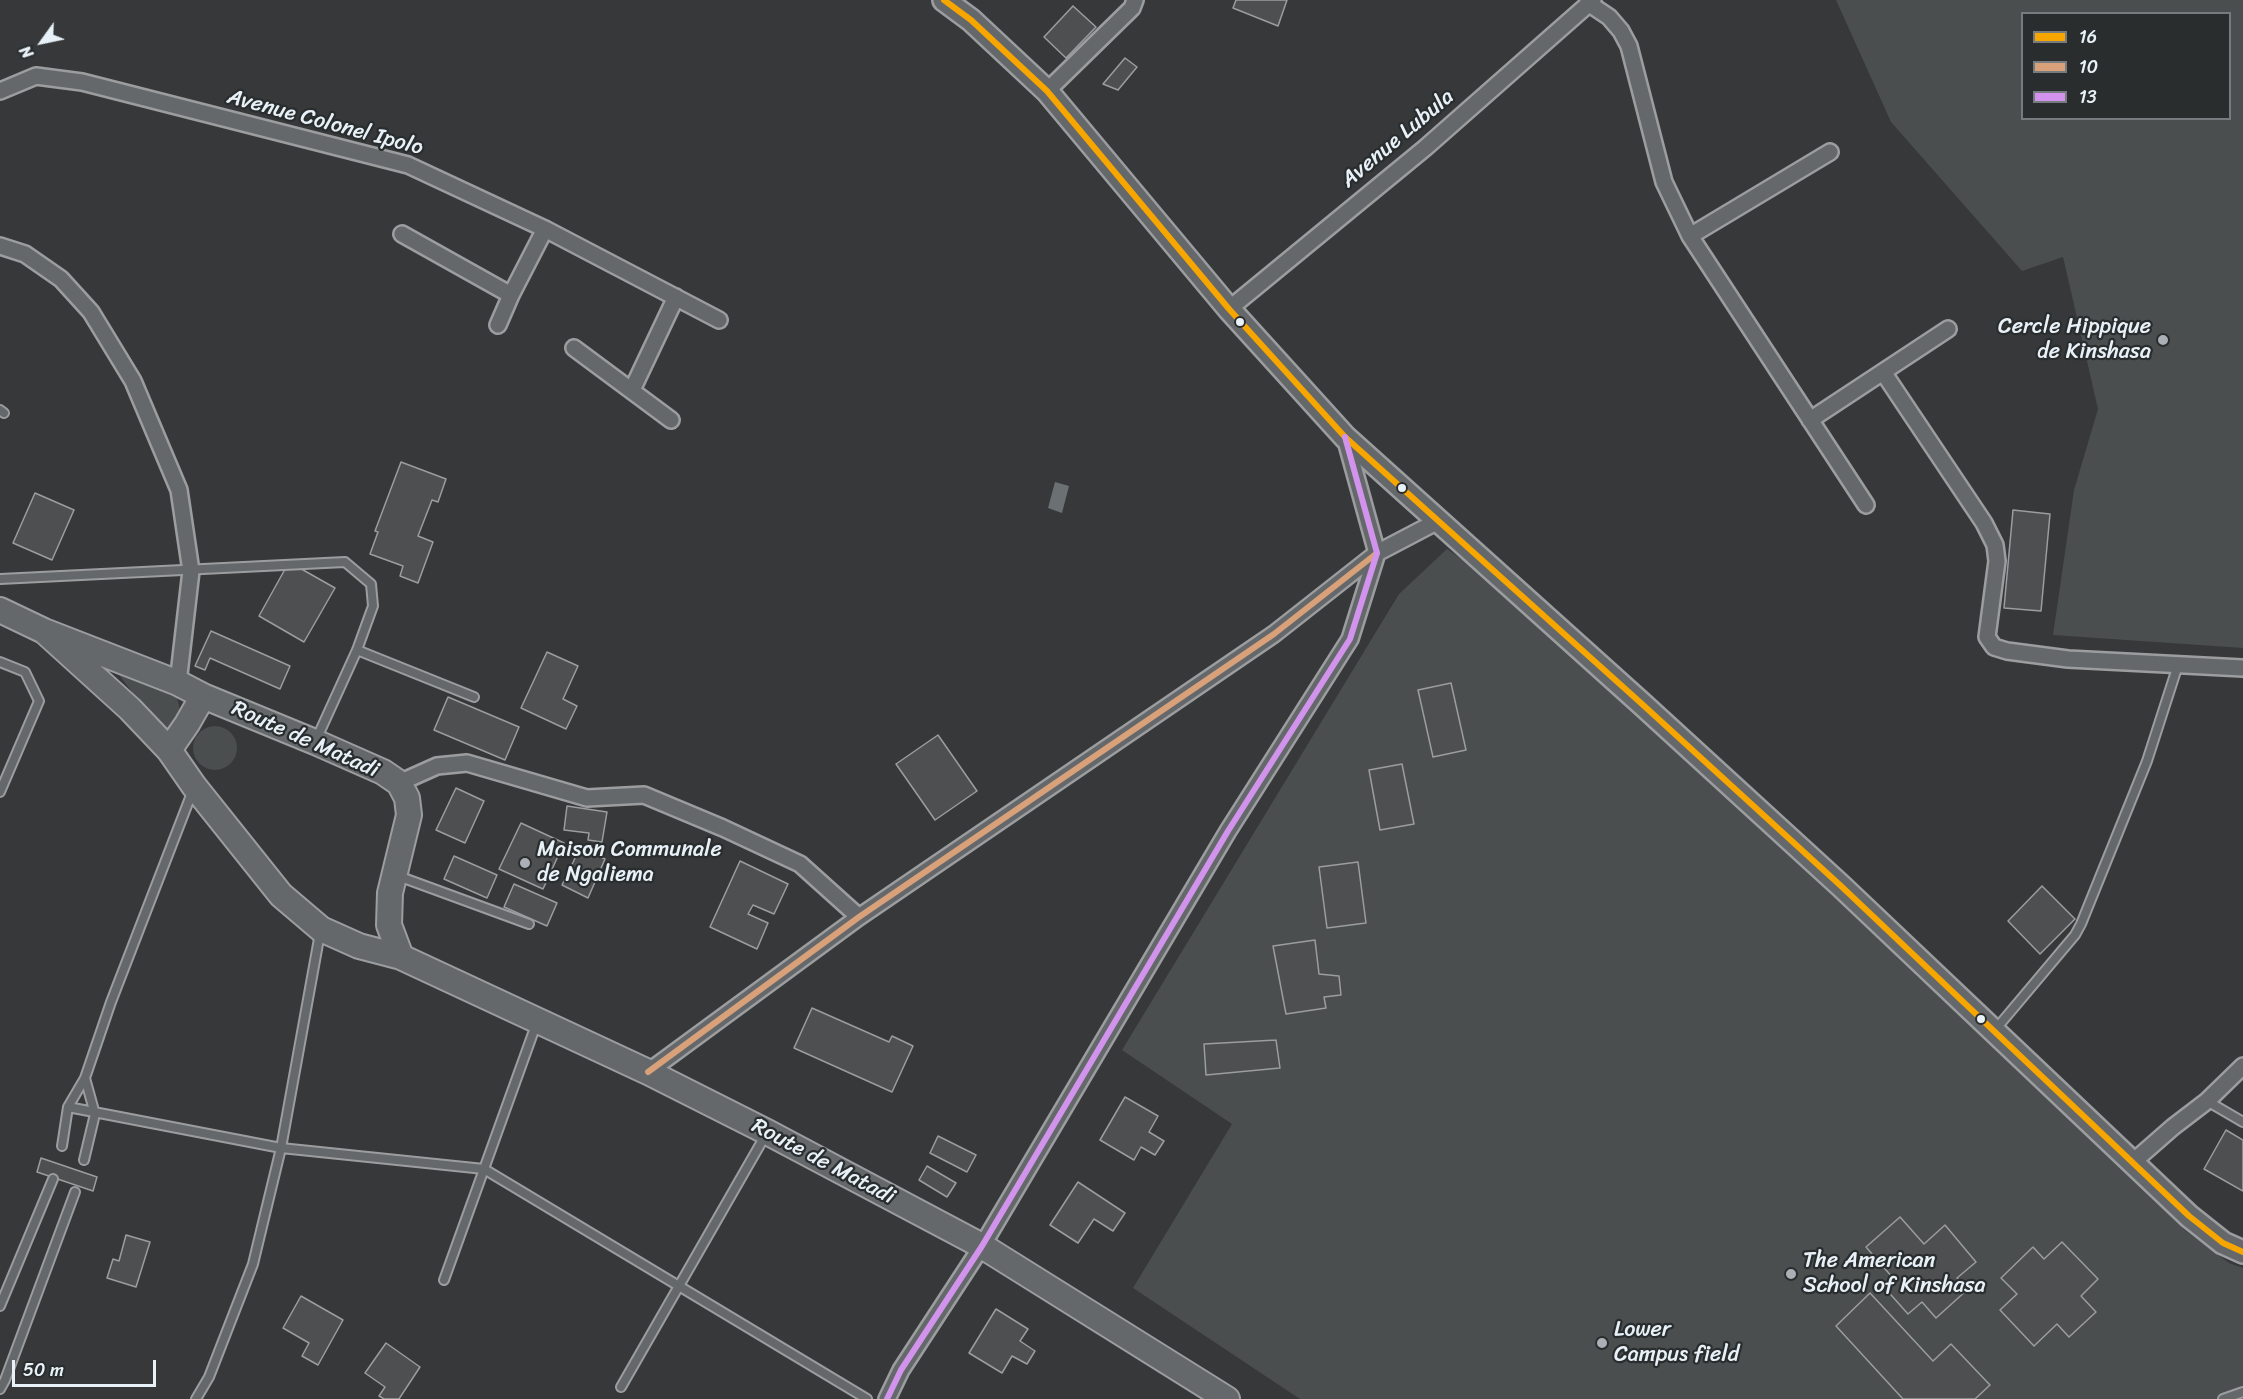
<!DOCTYPE html>
<style>
body{margin:0}
#map{position:relative;width:2243px;height:1399px;overflow:hidden;background:#363839;font-family:Sriracha,sans-serif}
canvas{display:block}
.legend{position:absolute;left:2021px;top:12px;width:210px;height:108px;box-sizing:border-box;background:#2a2d2e;border:2px solid #767b7f;margin:0;padding:8px 10px;list-style:none;font-size:18px;color:#e8f1f8}
.legend li{display:flex;align-items:center;gap:12px;height:30px}
.legend b{width:30px;border:2px solid #767b7f}
.north{position:absolute;left:12px;top:12px;width:60px;height:60px;-webkit-text-stroke:4px #2a2d2e;paint-order:stroke;rotate:237deg;font-size:16px;font-weight:700;line-height:24px;text-align:center;color:#e8f1f8}
.north::after{content:'';display:block;margin:auto;width:21px;height:27px;background:#e8f1f8;clip-path:polygon(50% 0,100% 100%,50% 72%,0 100%)}
.scale{position:absolute;left:12px;top:1360px;width:144px;height:27px;box-sizing:border-box;border:3px solid #e8f1f8;border-top:0;padding-left:8px;font-size:18px;line-height:21px;white-space:nowrap;color:#e8f1f8;-webkit-text-stroke:4px #2a2d2e;paint-order:stroke}
</style>
<div id="map">
<canvas width="2243" height="1399"></canvas>
<ul class="legend">
<li><b style="height:8px;background:#f7a600"></b>16</li>
<li><b style="height:8px;background:#d9a179"></b>10</li>
<li><b style="height:8px;background:#d193ec"></b>13</li>
</ul>
<div class="north">N</div>
<div class="scale">50 m</div>
</div>
<script>
const ctx = document.querySelector('canvas').getContext('2d');
ctx.lineJoin = 'round';
function paint(path, color) {
  ctx.fillStyle = color;
  ctx.fill(path, 'evenodd');
}
function toPath(rows) {
  const path = new Path2D();
  for (const r of rows) {
    if (r.length === 3) {
      path.moveTo(r[0] + r[2], r[1]);
      path.arc(r[0], r[1], r[2], 0, 2 * Math.PI);
      continue;
    }
    path.moveTo(r[0], r[1]);
    for (let i = 2; i < r.length; i += 2) path.lineTo(r[i], r[i + 1]);
  }
  return path;
}
function strokePath(path, color, width, dash) {
  ctx.strokeStyle = color;
  ctx.lineWidth = width;
  ctx.lineCap = dash ? 'butt' : 'round';
  ctx.setLineDash(dash || []);
  ctx.stroke(path);
}
function write(font, color, halo, rows, align = 'center') {
  ctx.font = font + ' Sriracha,sans-serif';
  ctx.lineWidth = 4.5;
  ctx.setLineDash([]);
  ctx.textBaseline = 'middle';
  ctx.strokeStyle = halo;
  ctx.fillStyle = color;
  for (const [text, x, y, turn = 0] of rows) {
    ctx.save();
    ctx.translate(x, y);
    ctx.rotate((+turn || 0) * Math.PI / 180);
    ctx.textAlign = isNaN(turn) ? turn : align;
    if (halo) ctx.strokeText(text, 0, 0);
    ctx.fillText(text, 0, 0);
    ctx.restore();
  }
}
paint(toPath([
 [1836,0,2243,0,2243,648,2053,635,2074,490,2098,409,2063,257,2022,271,1891,122],
 [2022,14,2230,14,2230,118,2022,118],
 [1447,549,1500,586,1715,784,2186,1231,2229,1263,2243,1268,2243,1399,1300,1399,1133,1288,1232,1124,1122,1050,1399,594],
 [110,663,176,693,180,710,173,727,166,733,161,730],
 [215,748,22]
]), '#4a4e4f');
paint(toPath([
 [1055,482,1069,486,1062,513,1048,508]
]), '#6b7073');
const building = toPath([
 [1236,0,1287,0,1278,26,1233,8,1236,0],
 [1073,6,1096,27,1066,58,1044,37,1073,6],
 [1125,58,1137,67,1118,90,1103,84,1125,58],
 [401,462,446,479,438,502,432,500,418,536,433,542,418,583,400,576,403,566,370,554,378,532,375,531,401,462],
 [35,493,74,510,52,560,13,543,35,493],
 [2013,510,2050,514,2041,611,2004,608,2013,510],
 [289,562,335,588,304,642,259,616,289,562],
 [211,631,290,666,280,689,210,658,205,670,195,666,211,631],
 [547,652,578,666,563,699,577,706,566,729,521,708,547,652],
 [1451,683,1466,750,1433,757,1418,690,1451,683],
 [448,697,519,727,505,760,434,730,448,697],
 [938,735,977,791,935,820,896,764,938,735],
 [1402,764,1414,824,1380,830,1369,770,1402,764],
 [456,788,484,801,465,843,436,830,456,788],
 [567,806,607,812,602,842,588,840,589,833,564,830,567,806],
 [521,823,564,843,543,889,499,869,521,823],
 [580,848,605,859,588,898,562,885,580,848],
 [454,856,497,875,487,898,444,879,454,856],
 [740,861,788,884,774,914,753,905,748,914,768,923,757,949,710,927,740,861],
 [1358,862,1366,923,1327,928,1319,867,1358,862],
 [514,884,557,903,547,926,504,907,514,884],
 [2042,886,2075,919,2040,954,2008,921,2042,886],
 [1315,940,1319,974,1339,976,1341,995,1324,997,1326,1008,1286,1014,1273,946,1315,940],
 [812,1008,889,1042,892,1036,913,1046,892,1092,794,1048,812,1008],
 [1276,1040,1280,1068,1206,1075,1204,1044,1276,1040],
 [1125,1097,1158,1116,1149,1132,1164,1141,1155,1155,1141,1147,1134,1160,1100,1140,1125,1097],
 [2226,1130,2243,1140,2243,1191,2204,1169,2226,1130],
 [938,1136,976,1155,967,1172,930,1153,938,1136],
 [41,1158,97,1177,93,1191,37,1172,41,1158],
 [927,1166,956,1183,947,1197,919,1180,927,1166],
 [1078,1182,1125,1213,1113,1231,1094,1219,1078,1243,1050,1225,1078,1182],
 [1900,1217,1924,1244,1945,1225,1976,1262,1957,1278,1967,1290,1936,1318,1922,1302,1908,1314,1883,1286,1893,1278,1866,1247,1900,1217],
 [126,1235,150,1242,136,1287,107,1278,113,1259,119,1261,126,1235],
 [2062,1242,2098,1279,2081,1296,2096,1312,2069,1337,2057,1324,2034,1346,2000,1310,2017,1294,2001,1278,2033,1247,2044,1259,2062,1242],
 [1870,1293,1933,1361,1951,1344,1990,1385,1975,1399,1903,1399,1836,1326,1870,1293],
 [301,1296,343,1320,318,1365,302,1356,309,1343,283,1328,301,1296],
 [996,1309,1028,1329,1020,1341,1035,1351,1027,1364,1012,1356,1002,1373,969,1353,996,1309],
 [386,1343,420,1367,399,1399,384,1399,379,1396,385,1387,365,1373,386,1343]
]);
paint(building, '#4e4f50');
strokePath(building, '#9b9d9f', 1.5);
const lane = toPath([
 [0,410,4,413],
 [0,579,345,562,371,584,373,606,357,650,316,740],
 [357,650,474,697],
 [0,662,25,672,39,701,0,792],
 [398,876,529,924],
 [1995,1030,2075,935,2081,924,2147,761,2178,665],
 [2207,1101,2243,1122],
 [68,1107,281,1148,484,1169,867,1399],
 [62,1146,68,1107,85,1078,111,1002,193,790],
 [84,1160,95,1114,85,1078],
 [444,1280,537,1022],
 [0,1306,53,1179],
 [621,1387,765,1136],
 [0,1389,5,1380,75,1192],
 [196,1399,209,1377,253,1264,281,1148,320,933],
 [2223,1399,2243,1392]
]);
const street = toPath([
 [1588,0,1588,3,1609,17,1621,31,1629,46,1664,182,1690,236,1866,505],
 [0,91,36,76,82,82,408,165,545,229,719,320],
 [1047,91,1132,8,1135,0],
 [402,234,511,295],
 [1690,236,1830,152],
 [0,246,25,254,61,279,91,312,133,381,179,490,191,571,178,683],
 [1229,309,1425,148,1593,0],
 [498,325,511,295,545,229],
 [574,348,671,420],
 [1883,372,1984,523,1995,545,1997,561,1987,637,1994,647,2007,651,2068,659,2243,668],
 [632,390,676,297],
 [1810,420,1948,329],
 [399,783,437,766,467,763,587,798,644,795,723,828,800,864,859,917],
 [648,1072,859,917,1274,634,1377,553,1438,521],
 [2133,1162,2173,1127,2207,1101,2243,1066],
 [887,1399,901,1370,982,1246,1228,831,1350,639,1377,553,1345,437]
]);
const secondary = toPath([
 [944,0,971,20,1047,91,1229,309,1345,437,1642,704,1841,886,2189,1216,2223,1243,2243,1252]
]);
const primary = toPath([
 [0,610,44,631,178,683,203,696,315,742,383,772,399,783,407,798,409,815,390,893,389,925,401,957],
 [44,631,130,709,169,750,194,786,281,895,321,929,359,946,401,957,648,1072,767,1132,982,1246,1227,1399],
 [169,750,187,724,203,696]
]);
strokePath(lane, '#9b9d9f', 12);
strokePath(street, '#9b9d9f', 20);
strokePath(secondary, '#9b9d9f', 26);
strokePath(primary, '#9b9d9f', 28);
strokePath(lane, '#65686b', 8);
strokePath(street, '#65686b', 15);
strokePath(secondary, '#65686b', 21);
strokePath(primary, '#65686b', 24);
strokePath(toPath([
 [944,0,971,20,1047,91,1229,309,1345,437,1642,704,1841,886,2189,1216,2223,1243,2243,1252]
]), '#f7a600', 6);
strokePath(toPath([
 [648,1072,859,917,1274,634,1377,553]
]), '#d9a179', 6);
strokePath(toPath([
 [887,1399,901,1370,982,1246,1228,831,1350,639,1377,553,1345,437]
]), '#d193ec', 6);
for (const [x, y, r, color] of [
 [1240,322,5,"#e8f1f8"],
 [2163,340,6,"#aab0b5"],
 [1402,488,5,"#e8f1f8"],
 [525,863,6,"#aab0b5"],
 [1981,1019,5,"#e8f1f8"],
 [1791,1274,6,"#aab0b5"],
 [1602,1343,6,"#aab0b5"]
]) {
  const dot = new Path2D();
  dot.arc(x, y, r, 0, 2 * Math.PI);
  ctx.fillStyle = color;
  ctx.fill(dot);
  strokePath(dot, '#2a2d2e', 2);
}
write('22px', '#e8f1f8', '#2a2d2e', [
 ["Avenue Colonel Ipolo",325,123,15],
 ["Avenue Lubula",1398,139,-40],
 ["Route de Matadi",305,740,24],
 ["Route de Matadi",823,1162,28]
]);
write('22px', '#e8f1f8', '#2a2d2e', [
 ["Cercle Hippique",2151,327,"right"],
 ["de Kinshasa",2151,352,"right"],
 ["Maison Communale",537,850],
 ["de Ngaliema",537,875],
 ["The American",1803,1261],
 ["School of Kinshasa",1803,1286],
 ["Lower",1614,1330],
 ["Campus field",1614,1355]
], 'left');
</script>
